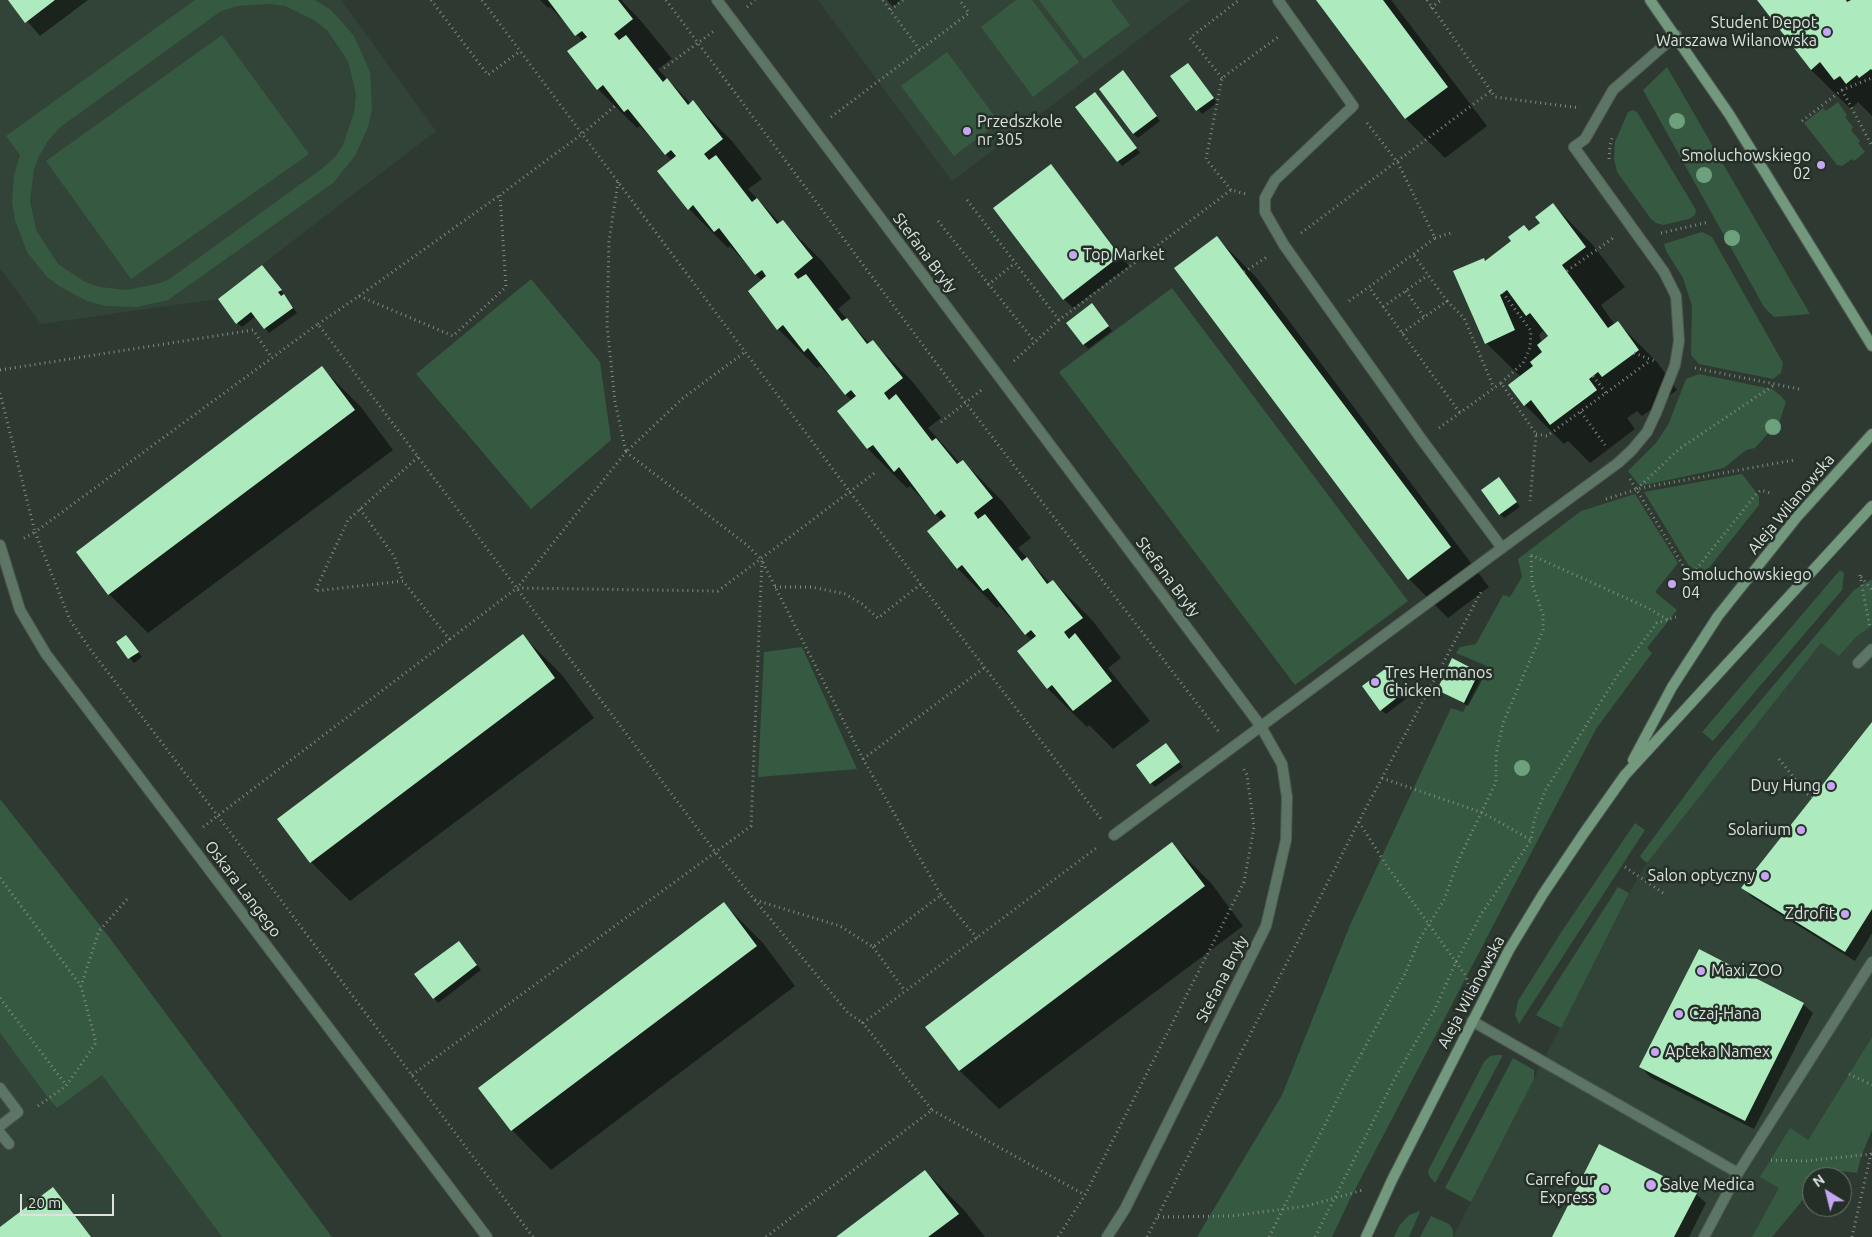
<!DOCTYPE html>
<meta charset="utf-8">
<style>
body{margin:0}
#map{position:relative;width:1872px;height:1237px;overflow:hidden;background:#2e3a31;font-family:Ubuntu,sans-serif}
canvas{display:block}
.north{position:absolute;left:1802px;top:1167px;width:50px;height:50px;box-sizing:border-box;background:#242f27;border:1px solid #6e7770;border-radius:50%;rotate:324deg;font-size:14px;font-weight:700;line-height:20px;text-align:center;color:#dce3de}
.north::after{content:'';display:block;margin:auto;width:18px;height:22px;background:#c6a6f0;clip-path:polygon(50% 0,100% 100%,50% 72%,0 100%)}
.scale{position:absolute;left:20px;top:1194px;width:94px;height:22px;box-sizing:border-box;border:2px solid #dce3de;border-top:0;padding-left:6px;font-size:15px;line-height:18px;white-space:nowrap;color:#dce3de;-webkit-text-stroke:4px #242f27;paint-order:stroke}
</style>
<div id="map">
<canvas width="1872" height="1237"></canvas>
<div class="north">N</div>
<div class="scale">20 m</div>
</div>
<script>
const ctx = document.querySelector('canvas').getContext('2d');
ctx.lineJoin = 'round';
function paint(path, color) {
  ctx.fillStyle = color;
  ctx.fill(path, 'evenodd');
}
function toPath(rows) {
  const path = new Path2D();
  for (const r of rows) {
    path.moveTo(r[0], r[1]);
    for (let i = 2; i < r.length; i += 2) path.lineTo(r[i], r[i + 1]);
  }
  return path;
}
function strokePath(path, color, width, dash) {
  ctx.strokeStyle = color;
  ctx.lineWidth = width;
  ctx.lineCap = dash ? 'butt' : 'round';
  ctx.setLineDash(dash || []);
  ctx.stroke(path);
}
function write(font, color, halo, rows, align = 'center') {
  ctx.font = font + ' Ubuntu,sans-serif';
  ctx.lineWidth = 5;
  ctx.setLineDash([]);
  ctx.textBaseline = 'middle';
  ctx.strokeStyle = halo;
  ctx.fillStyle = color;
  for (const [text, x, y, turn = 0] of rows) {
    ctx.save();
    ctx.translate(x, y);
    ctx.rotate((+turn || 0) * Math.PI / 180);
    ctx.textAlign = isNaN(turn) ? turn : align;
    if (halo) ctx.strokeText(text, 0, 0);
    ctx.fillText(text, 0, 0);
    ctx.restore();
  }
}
paint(toPath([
 [0,0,341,0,436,131,217,299,41,324,0,268],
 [818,0,1191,0,952,181],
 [1872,626,1872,1037,1807,1141,1752,1237,1453,1237,1629,893,1647,863,1821,642,1839,656,1857,636],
 [0,1033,56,1108,102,1074,222,1237,0,1237]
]), '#324437');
paint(toPath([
 [195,0,315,0,331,10,354,36,370,72,372,109,368,127,355,156,333,183,178,293,168,300,137,307,105,306,87,301,59,286,47,277,27,252,15,220,12,202,14,175,20,155,6,136],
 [269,4,285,6,314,20,327,30,348,61,356,94,354,113,343,145,335,157,323,168,168,280,157,284,126,290,100,287,85,282,58,264,36,230,30,201,34,169,39,156,48,141,59,128,221,11,237,6],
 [1016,0,1032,0,1079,62,1033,97,981,27],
 [1039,0,1111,0,1130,25,1084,59],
 [222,35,309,154,131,279,46,161],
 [947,52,999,122,954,156,901,86],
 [1667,67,1810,314,1774,317,1764,307,1643,90],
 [1838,102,1847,115,1845,117,1853,127,1851,130,1860,141,1858,143,1865,152,1854,161,1852,159,1842,166,1837,165,1804,123,1823,108,1826,111],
 [1633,110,1637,112,1696,210,1695,215,1689,219,1663,225,1656,223,1651,219,1617,172,1614,159,1615,142,1628,112],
 [1702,232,1712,237,1783,363,1781,373,1773,379,1699,364,1691,355,1692,306,1683,278,1666,251,1664,244],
 [531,279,600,362,611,440,531,509,416,374],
 [1172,288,1408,601,1295,685,1059,372],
 [1699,374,1772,389,1780,395,1786,402,1780,420,1755,448,1746,450,1724,468,1640,486,1628,471,1656,443,1668,425,1686,379],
 [1742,474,1759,496,1759,505,1700,579,1695,576,1644,492],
 [1635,494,1678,563,1655,592,1677,610,1647,648,1652,653,1596,729,1350,1199,1332,1237,1197,1237,1282,1095,1350,925,1451,708,1463,712,1487,666,1456,653,1460,647,1476,644,1503,595,1510,597,1522,577,1518,559,1581,511],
 [1840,570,1844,573,1842,590,1713,741,1702,732],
 [1872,579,1872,626,1857,636,1839,656,1821,643,1647,863,1642,859,1640,856,1714,756,1847,598,1854,590],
 [802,647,857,769,758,777,764,652],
 [0,799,109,937,332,1237,222,1237,102,1075,57,1108,49,1099,0,1033],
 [1635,823,1645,830,1519,1024,1515,1015,1518,1001,1562,931],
 [1618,887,1629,893,1561,1028,1536,1015],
 [1872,1037,1872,1130,1861,1157,1857,1173,1833,1170,1825,1177,1812,1177,1812,1189,1772,1237,1752,1237,1779,1188,1760,1177,1790,1128,1808,1140],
 [1497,1055,1503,1055,1435,1183,1429,1176,1428,1171,1484,1062,1490,1056],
 [1513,1058,1534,1070,1534,1079,1471,1202,1445,1188],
 [1420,1211,1409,1237,1394,1237,1399,1226,1409,1215],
 [1431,1216,1449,1224,1453,1230,1453,1237,1420,1237]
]), '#365941');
paint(toPath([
 [9,0,88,0,40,36],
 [540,0,621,0,642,22,672,59,658,69,691,104,693,102,732,141,762,179,748,189,781,224,783,222,822,261,851,298,838,309,870,344,873,342,912,381,941,418,928,428,960,463,963,461,1002,501,1031,538,1018,548,1050,583,1053,581,1092,620,1121,658,1108,668,1150,721,1113,749,1089,725,1087,727,1047,688,1032,641,999,606,997,608,958,569,929,531,942,521,910,486,907,488,868,449,839,411,852,401,820,366,817,368,778,329,762,281,730,246,728,248,689,209,659,171,672,161,640,126,637,128,598,89,569,52,583,41,550,7,548,8],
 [887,0,899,0,900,1,893,7],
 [1317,0,1391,0,1487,126,1445,158,1406,119],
 [1758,0,1872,0,1872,116,1858,102,1851,109,1811,70],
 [1188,64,1217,103,1202,114,1172,76],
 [1127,76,1160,121,1138,138,1133,133],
 [1099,98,1140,153,1122,166,1077,107],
 [1051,166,1129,266,1073,308,1064,299],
 [1553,205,1592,244,1625,287,1601,305,1615,325,1618,323,1657,362,1677,390,1642,416,1637,411,1627,418,1635,429,1590,463,1568,441,1564,444,1525,405,1521,377,1486,343,1483,259,1486,262,1541,223],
 [1543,331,1549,337,1542,342,1539,335],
 [1217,238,1256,277,1489,587,1448,618,1409,579],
 [267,271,297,313,269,333,256,316,242,327,237,323],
 [1096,309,1112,331,1088,349,1084,344],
 [322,368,361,407,393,450,148,633,109,594,78,552],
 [1503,484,1520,507,1504,518,1500,514],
 [523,636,562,675,594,718,350,901,311,862],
 [130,641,142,657,134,663,117,642],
 [1453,660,1483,678,1468,706,1438,689],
 [1389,675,1407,698,1386,714,1381,710],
 [1872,724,1872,933,1855,961,1752,897,1743,888],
 [1170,749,1183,767,1155,787,1151,783],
 [1172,844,1211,883,1243,926,999,1109,959,1070],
 [724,904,763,943,795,986,551,1170,512,1130,480,1088],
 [463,947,481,970,438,1003,434,998],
 [1803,1004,1813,1013,1754,1129,1650,1077,1641,1067],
 [925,1171,964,1210,985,1237,838,1237],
 [1696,1194,1706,1203,1689,1237,1554,1237]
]), '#0007');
paint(toPath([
 [8,0,55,0,25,23],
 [548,0,618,0,633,19,614,34,619,40,626,35,663,82,667,78,688,105,693,100,723,139,704,154,709,160,716,155,752,202,757,198,777,224,783,220,813,258,794,274,798,279,806,274,842,321,847,318,867,344,873,340,903,378,884,393,889,400,896,394,932,441,936,438,957,464,963,460,993,498,974,513,978,519,985,514,1022,561,1027,557,1047,584,1053,580,1083,618,1064,632,1069,639,1075,633,1112,681,1073,711,1052,685,1047,689,1017,651,1036,636,1031,630,1025,635,988,588,983,591,962,565,957,569,927,531,946,516,941,510,935,515,899,467,894,472,873,445,867,449,837,411,856,396,851,390,845,395,808,348,804,352,783,325,777,330,748,291,766,276,762,270,755,275,719,228,714,232,693,205,688,210,657,171,676,156,671,150,665,155,628,109,624,112,603,85,597,90,567,51,587,37,582,31,575,36],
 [1316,0,1383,0,1448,87,1405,119],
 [1757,0,1846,0,1847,2,1851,0,1872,0,1872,70,1871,69,1859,78,1857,75,1846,84,1840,76,1834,80,1820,62,1811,70],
 [1188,63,1214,98,1196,111,1170,76],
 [1123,70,1157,116,1133,134,1099,89],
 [1095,92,1137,148,1117,162,1075,107],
 [1051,164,1120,256,1063,300,993,208],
 [1553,203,1586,247,1562,265,1608,328,1618,321,1639,350,1602,377,1598,372,1589,379,1597,390,1550,425,1531,400,1524,406,1508,385,1533,366,1530,362,1542,352,1537,345,1548,336,1530,313,1526,316,1507,290,1500,295,1515,330,1485,344,1453,271,1484,258,1485,261,1511,241,1508,237,1524,225,1529,231,1540,223,1535,217],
 [1217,236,1451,547,1408,580,1174,268],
 [262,265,282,290,278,292,281,296,284,294,293,308,264,329,251,312,236,324,218,299],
 [1092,303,1109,326,1083,345,1066,323],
 [322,366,355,410,108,595,76,552],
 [1499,477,1517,502,1499,515,1481,490],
 [523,634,555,678,310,863,277,819],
 [126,635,139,652,128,659,116,642],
 [1452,658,1479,672,1464,703,1437,690],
 [1385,669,1403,693,1380,711,1362,686],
 [1872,722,1872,909,1845,952,1741,888],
 [1166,743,1180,762,1150,784,1136,765],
 [1172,842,1205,886,959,1071,925,1027],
 [724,902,757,946,511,1131,478,1088],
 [459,941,477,965,433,999,414,974],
 [1699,949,1804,1003,1745,1121,1639,1067],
 [1599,1144,1697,1193,1674,1237,1552,1237],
 [925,1170,959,1214,928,1237,836,1237],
 [53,1187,91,1237,0,1237,0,1227]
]), '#adebbf');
const lane = toPath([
 [1574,147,1585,139,1613,90,1676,35],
 [1858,663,1872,649],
 [1114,835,1502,548],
 [1472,1021,1738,1173],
 [0,1088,18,1112,0,1126],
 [0,1133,9,1144],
 [1704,1237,1738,1173,1872,962]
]);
const street = toPath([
 [717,0,1260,725,1282,764,1287,797,1286,840,1266,926,1125,1209,1107,1237],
 [1278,0,1353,106,1275,180,1265,198,1265,212,1284,245,1422,440,1502,548,1618,463,1632,450,1647,432,1656,413,1675,365,1679,341,1676,296,1664,272,1574,147],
 [0,545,20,610,46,654,487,1237]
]);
const secondary = toPath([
 [1650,0,1729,114,1872,346],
 [1633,760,1672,687,1718,616,1797,517,1872,434],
 [1366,1237,1392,1180,1509,950,1543,894,1584,833,1625,775,1872,506]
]);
strokePath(lane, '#4d5850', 12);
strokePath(street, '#4d5850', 12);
strokePath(secondary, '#4d5850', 12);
strokePath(toPath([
 [431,0,488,75,520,51],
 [482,0,850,492,1101,819],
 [666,0,966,403,1219,732],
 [883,0,890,10],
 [903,0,890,10,920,50],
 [1427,0,1491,91],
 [747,7,755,0],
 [1431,8,1441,0],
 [664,68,714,31],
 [1222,78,1190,38,1239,0],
 [1842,90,1872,146],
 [831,117,969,13,961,2,963,0],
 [1802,121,1842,90,1872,78],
 [1367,123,1398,163,1435,238,1369,287,1460,413],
 [1609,159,1610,145,1612,138],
 [618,182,609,241,607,325,615,402,626,452,683,398,745,352],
 [1231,190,1206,159,1222,78,1278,37],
 [967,200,1059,320],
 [938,221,1035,342],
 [1301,233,1491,91,1495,97,1580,108],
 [1661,233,1709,222],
 [1435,238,1451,233],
 [1567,271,1613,238],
 [1244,272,1267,257],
 [988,285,1015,263],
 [1406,291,1424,317],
 [359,296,500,195],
 [1349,301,1369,287],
 [1447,301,1464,318,1494,388],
 [1383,307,1428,275],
 [318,324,359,296,453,336,506,287,500,195,582,134,615,106],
 [1402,333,1447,301,1413,254],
 [1634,353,1655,361],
 [1014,361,1059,320,1231,190,1246,194],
 [1695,368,1799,389],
 [0,370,253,330,272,358],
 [1593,376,1606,393],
 [1501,383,1523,363,1530,348,1531,331,1503,293],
 [0,393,35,532,21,540],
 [1581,412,1605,445],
 [941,422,984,388],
 [1439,428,1501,383,1536,434,1530,501],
 [1536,434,1547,436,1651,360],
 [418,457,348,520,315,591,403,581,450,640],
 [1630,479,1698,590],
 [1637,489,1679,449,1774,385],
 [1606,499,1641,488,1794,460],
 [360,509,394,556,403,581],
 [1531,555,1648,608,1668,620],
 [1860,575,1870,628],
 [1690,577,1757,493,1761,490,1773,494],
 [1861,577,1872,590],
 [775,587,812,587,845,594,862,604,878,618,921,584],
 [863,759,985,667],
 [1779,759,1807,794,1812,797],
 [1382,778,1483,813,1531,840],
 [1359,822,1387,866,1466,976,1468,984],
 [203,827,517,588,718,591,876,472],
 [1625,867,1666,895],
 [0,878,81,986],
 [941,895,977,938],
 [755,900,840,926,873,947,941,895,863,759,762,561],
 [873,947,905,991],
 [0,998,66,1085],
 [1849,1074,1872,1085],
 [412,1075,751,826,762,560,747,545,626,452,517,588],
 [38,1106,66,1086,96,1043,81,986,99,931,129,897],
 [932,1110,1085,1195],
 [1771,1160,1805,1161,1872,1154],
 [1158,1217,1231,1216,1307,1206,1363,1190],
 [533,1237,218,816,90,649,70,620,35,532,318,324,716,853,848,1013,863,1023],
 [766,1237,932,1110,863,1023,1099,846],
 [1058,1237,1085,1195,1244,882,1254,827,1247,775,1242,766],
 [1147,1237,1359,821,1481,592],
 [1269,1237,1346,1082,1406,972,1419,940,1444,900,1458,861,1496,782,1496,755,1503,723,1543,630,1543,615,1532,583,1531,554],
 [1315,1237,1396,1076,1434,1011,1456,962,1482,913,1531,840,1534,821,1545,791,1617,676,1657,623,1676,617],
 [1852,1237,1872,1149]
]), '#818b84', 3, [1, 4]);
strokePath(lane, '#5d7564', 10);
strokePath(street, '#5d7564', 10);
strokePath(secondary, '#72987d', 10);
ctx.fillStyle = '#6da17d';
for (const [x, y] of [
 [1677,121],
 [1704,175],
 [1732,238],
 [1773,427],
 [1522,768]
]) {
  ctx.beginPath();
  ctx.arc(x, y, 8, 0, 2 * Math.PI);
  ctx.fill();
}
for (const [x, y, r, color] of [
 [1827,32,5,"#c6a6f0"],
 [967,131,5,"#c6a6f0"],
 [1821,165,5,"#c6a6f0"],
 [1073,255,5,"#c6a6f0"],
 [1672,584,5,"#c6a6f0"],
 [1375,682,5,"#c6a6f0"],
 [1831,786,5,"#c6a6f0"],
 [1801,830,5,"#c6a6f0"],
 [1765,876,5,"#c6a6f0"],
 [1845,914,5,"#c6a6f0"],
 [1701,971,5,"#c6a6f0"],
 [1679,1014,5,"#c6a6f0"],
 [1655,1052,5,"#c6a6f0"],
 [1651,1185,6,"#c6a6f0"],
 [1605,1189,5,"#c6a6f0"]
]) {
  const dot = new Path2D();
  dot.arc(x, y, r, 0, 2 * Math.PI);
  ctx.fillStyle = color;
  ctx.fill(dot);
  strokePath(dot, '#242f27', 2);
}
write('16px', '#dce3de', '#242f27', [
 ["Student Depot",1817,23,"right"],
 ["Warszawa Wilanowska",1817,41,"right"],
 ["Przedszkole",977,122],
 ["nr 305",977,140],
 ["Smoluchowskiego",1811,156,"right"],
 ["02",1811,174,"right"],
 ["Top Market",1083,255],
 ["Smoluchowskiego",1682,575],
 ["04",1682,593],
 ["Tres Hermanos",1385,673],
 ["Chicken",1385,691],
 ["Duy Hung",1821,786,"right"],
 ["Solarium",1791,830,"right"],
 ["Salon optyczny",1755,876,"right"],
 ["Zdrofit",1835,914,"right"],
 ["Maxi ZOO",1711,971],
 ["Czaj-Hana",1689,1014],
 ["Apteka Namex",1665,1052],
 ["Carrefour",1595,1180,"right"],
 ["Express",1595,1198,"right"],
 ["Salve Medica",1662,1185]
], 'left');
write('16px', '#dce3de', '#242f27', [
 ["Stefana Bryły",925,253,53],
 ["Aleja Wilanowska",1791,504,-50],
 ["Stefana Bryły",1168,577,53],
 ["Oskara Langego",243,889,53],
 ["Stefana Bryły",1222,979,-63],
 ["Aleja Wilanowska",1471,992,-62]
]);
</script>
